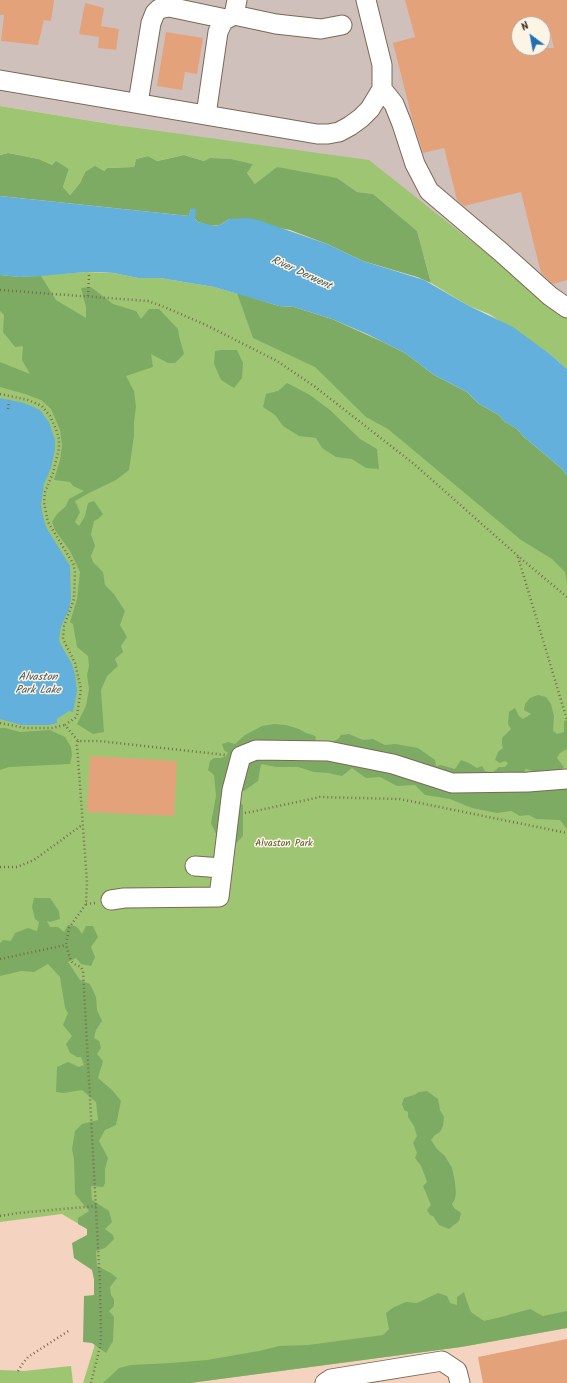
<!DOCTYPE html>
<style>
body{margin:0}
#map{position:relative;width:567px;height:1383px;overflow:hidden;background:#efdebc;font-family:Kalam,sans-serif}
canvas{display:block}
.north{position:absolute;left:511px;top:16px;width:40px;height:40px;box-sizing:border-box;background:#fcf5e5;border:1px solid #afa495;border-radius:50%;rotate:328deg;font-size:11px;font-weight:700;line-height:16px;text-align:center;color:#3b2a1e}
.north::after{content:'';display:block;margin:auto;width:14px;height:18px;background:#1f6fb2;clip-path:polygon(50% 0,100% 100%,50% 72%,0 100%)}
</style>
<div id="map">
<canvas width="567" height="1383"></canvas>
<div class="north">N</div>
</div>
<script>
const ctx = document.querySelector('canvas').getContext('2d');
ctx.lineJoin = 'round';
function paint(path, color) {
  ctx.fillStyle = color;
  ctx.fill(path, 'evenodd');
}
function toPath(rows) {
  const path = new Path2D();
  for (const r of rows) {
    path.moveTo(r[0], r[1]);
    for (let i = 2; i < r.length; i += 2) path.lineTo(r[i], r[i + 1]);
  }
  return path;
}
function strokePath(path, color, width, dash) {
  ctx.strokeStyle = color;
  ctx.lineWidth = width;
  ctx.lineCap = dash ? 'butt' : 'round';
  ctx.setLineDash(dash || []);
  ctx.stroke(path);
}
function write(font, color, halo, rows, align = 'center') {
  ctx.font = font + ' Kalam,sans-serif';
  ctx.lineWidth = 3;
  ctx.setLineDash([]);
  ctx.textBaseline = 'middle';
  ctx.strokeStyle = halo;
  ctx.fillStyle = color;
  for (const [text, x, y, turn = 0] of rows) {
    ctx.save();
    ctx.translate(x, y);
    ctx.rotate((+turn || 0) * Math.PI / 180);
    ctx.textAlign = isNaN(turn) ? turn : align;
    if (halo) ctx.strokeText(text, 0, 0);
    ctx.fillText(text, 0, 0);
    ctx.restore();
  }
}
paint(toPath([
 [62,1214,87,1229,94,1279,96,1341,83,1383,0,1383,0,1222],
 [567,1328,567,1383,190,1383,461,1347]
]), '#f4d3c0');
paint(toPath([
 [0,0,567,0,567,317,123,126,0,106],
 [519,24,543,24,543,48,519,48]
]), '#d0c0bc');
paint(toPath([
 [0,106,123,126,369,160,567,317,567,369,551,355,489,314,469,306,431,283,417,231,373,194,357,192,337,178,255,184,247,172,253,164,231,159,210,158,204,161,184,155,157,161,148,156,136,159,134,167,107,168,104,171,85,172,80,183,70,195,63,187,69,169,56,162,52,165,39,159,8,153,0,155],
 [86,272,114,273,138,278,160,278,214,287,242,295,567,475,567,1328,461,1347,190,1383,83,1383,96,1341,94,1279,87,1229,62,1214,0,1222,0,275,19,277],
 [71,1366,73,1383,0,1383,0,1370,24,1371]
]), '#9ec672');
paint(toPath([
 [8,153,39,159,52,165,56,161,69,169,63,187,70,195,80,183,85,172,95,166,104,171,107,168,134,167,136,159,148,156,157,161,184,155,204,161,210,158,231,159,253,164,247,173,255,184,277,167,337,178,357,192,373,194,417,231,431,283,417,277,363,261,327,244,290,230,229,219,220,225,211,226,198,222,195,219,191,209,189,216,0,196,0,155],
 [0,275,19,277,41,276,56,300,86,318,86,307,81,288,91,287,113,304,136,311,141,319,149,309,159,309,178,329,179,336,184,354,175,363,168,363,151,354,153,367,126,376,134,391,136,407,134,422,134,436,129,470,116,480,89,493,75,501,80,512,75,522,79,526,85,516,88,503,94,501,103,514,98,519,94,521,91,534,95,546,91,556,93,562,103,572,105,585,114,594,125,611,120,625,127,637,121,646,123,652,115,659,118,666,107,676,101,690,104,732,93,734,77,724,86,706,89,689,87,675,89,666,88,656,77,647,73,624,70,622,77,599,80,572,70,551,55,530,52,522,57,514,66,506,69,499,84,491,73,486,70,482,54,480,60,460,62,445,60,430,51,409,41,400,25,394,0,387,0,362,30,374,22,360,23,346,15,347,3,332,4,315,0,311],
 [237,293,279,306,294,307,332,319,383,342,405,353,434,375,467,392,479,404,499,415,504,421,517,429,524,437,561,468,567,475,567,583,565,572,552,559,521,540,388,429,366,417,315,367,253,338],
 [221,350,237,350,243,363,242,378,234,388,221,380,214,364,215,351],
 [287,383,310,395,330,410,360,439,377,449,379,469,366,468,352,459,336,457,322,448,316,438,299,436,283,426,275,415,263,407,266,394,278,391],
 [538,695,546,697,551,704,554,716,553,731,557,734,564,732,564,721,567,720,567,749,560,753,557,758,564,767,559,771,535,774,533,771,526,769,522,775,567,786,567,829,560,820,536,819,529,815,520,816,511,811,497,813,472,808,450,799,425,795,415,785,397,786,380,777,366,778,352,768,342,776,328,773,314,772,298,767,276,767,261,764,258,781,244,791,224,792,243,805,243,836,234,845,221,844,217,836,211,823,216,796,214,775,208,770,210,761,214,758,221,758,226,756,228,753,224,750,222,744,228,742,235,744,245,735,262,726,274,724,286,725,299,729,306,733,313,735,316,737,315,743,324,746,338,739,341,735,349,734,363,740,373,739,385,745,395,744,418,748,435,760,436,766,441,765,455,769,461,760,469,763,477,768,482,766,485,771,492,773,499,767,505,767,508,763,505,761,500,763,495,760,498,752,503,748,502,745,502,738,511,729,508,724,509,712,515,708,519,716,523,719,531,714,524,710,525,704,530,698],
 [0,728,5,728,20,732,50,730,65,737,71,747,72,755,70,764,9,767,0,770],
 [34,898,50,898,59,911,60,919,50,922,47,921,50,927,58,927,64,932,68,925,75,926,78,928,82,934,86,926,93,926,98,937,91,947,95,957,91,966,81,964,76,958,68,962,80,980,90,984,96,997,97,1010,102,1021,96,1030,94,1038,99,1041,101,1048,97,1054,103,1061,98,1078,113,1091,121,1101,116,1125,105,1130,99,1141,108,1158,105,1169,105,1183,103,1187,91,1186,92,1200,109,1211,112,1222,105,1229,113,1235,114,1239,105,1248,96,1251,97,1266,111,1273,117,1278,110,1287,111,1295,114,1299,114,1306,109,1311,114,1317,113,1341,106,1353,92,1343,83,1342,84,1296,94,1295,94,1279,92,1270,74,1258,72,1243,87,1235,87,1229,78,1224,78,1218,89,1211,75,1194,74,1159,72,1149,75,1131,82,1124,98,1120,96,1102,82,1090,64,1093,56,1092,57,1067,68,1062,79,1067,84,1065,81,1057,77,1057,70,1053,66,1044,72,1036,63,1025,68,1013,65,1008,60,977,48,964,34,972,21,971,0,976,0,943,3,940,11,941,15,933,28,928,37,931,39,922,35,919,32,907],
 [427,1091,438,1099,440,1110,444,1117,443,1126,440,1132,435,1135,431,1140,437,1149,445,1156,452,1168,455,1182,456,1193,455,1199,452,1204,454,1208,461,1213,459,1221,449,1229,439,1225,433,1216,430,1215,427,1210,431,1205,423,1186,427,1182,425,1176,421,1166,415,1158,417,1153,413,1143,417,1136,414,1126,408,1117,408,1112,404,1110,402,1104,404,1098,414,1095,419,1092],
 [464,1292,467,1302,471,1312,484,1321,501,1317,530,1309,543,1316,567,1311,567,1328,461,1347,190,1383,103,1383,119,1368,131,1365,171,1363,207,1360,259,1351,279,1346,308,1345,383,1335,389,1329,386,1313,394,1307,406,1302,417,1303,438,1293,447,1296,450,1303,457,1305,457,1297]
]), '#7eab64');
paint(toPath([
 [0,196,189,216,191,208,196,209,195,219,198,222,214,226,220,225,229,219,248,218,258,220,327,244,363,261,424,280,469,306,513,327,551,355,567,369,567,475,561,468,524,437,517,429,504,421,499,415,479,404,467,392,434,375,405,353,367,334,332,319,294,307,279,306,214,287,160,278,138,278,114,273,99,272,86,272,41,276,19,277,0,275],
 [0,398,24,403,40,410,49,422,55,440,55,449,51,468,44,484,41,505,43,516,46,527,70,566,71,599,69,609,61,627,59,639,60,643,72,664,75,675,77,691,73,712,69,711,57,719,57,723,49,725,21,725,0,719]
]), '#63b0dc');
paint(toPath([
 [0,0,54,0,51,21,44,20,38,45,1,41,4,15,0,15],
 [405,0,567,0,567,280,553,284,541,273,521,192,464,206,457,200,444,148,423,153,413,122,393,43,415,37],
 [519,24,548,24,554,48,519,48],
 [85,3,104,8,101,26,119,29,116,50,98,48,99,37,79,34],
 [166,32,203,38,197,74,185,72,182,90,157,86],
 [90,756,177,761,174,816,87,812],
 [567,1339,567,1383,483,1383,478,1357]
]), '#e4a27a');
const minor = toPath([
 [237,0,234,15,276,24,321,29,342,25],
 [0,80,317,134,328,134,339,132,350,126,361,118,370,109,382,89,382,65,366,0],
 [382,89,394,104,402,124,415,164,429,191,501,252,550,296,567,308],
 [138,103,151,23,155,13,159,9,169,7,226,19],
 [206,115,218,32,223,21,234,15],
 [195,866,222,868],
 [111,900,124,898,219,897,232,790,241,756,256,750,328,751,393,764,452,783,528,782,567,779],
 [325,1383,331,1379,442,1361,457,1371,460,1383]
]);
strokePath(minor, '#7a6955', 21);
strokePath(toPath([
 [0,290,148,301,162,306,206,325,277,361,314,386,414,464,518,556,567,597],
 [88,296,89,275],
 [0,394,28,400,42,406,50,416,56,429,59,439,59,448,56,461,53,473,45,492,44,503,48,522,74,565,75,574,74,599,64,626,63,639,75,663,81,689,77,715,75,718,65,725,78,741,99,741,226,755],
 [8,409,9,401],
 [518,557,567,720],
 [0,723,25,728,52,728,65,725],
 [78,741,77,745,87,882,86,904,69,928,66,945,71,961,74,964,81,967,83,971,90,1098,100,1284,101,1336,100,1347,91,1383],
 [245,813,251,812,320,797,400,799,567,833],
 [0,867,17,867,34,860,82,825],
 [86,904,96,903],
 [0,959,66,945],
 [0,1216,18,1213,96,1206],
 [18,1371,23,1363,28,1357,70,1330]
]), '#7a6955', 2.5, [1, 3]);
strokePath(minor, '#fff', 19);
write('10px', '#595937', '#fcf5e5', [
 ["Alvaston Park",284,844]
]);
write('italic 11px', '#495960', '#fcf5e5', [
 ["River Derwent",301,274,25],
 ["Alvaston",38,678],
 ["Park Lake",38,691]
]);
</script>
